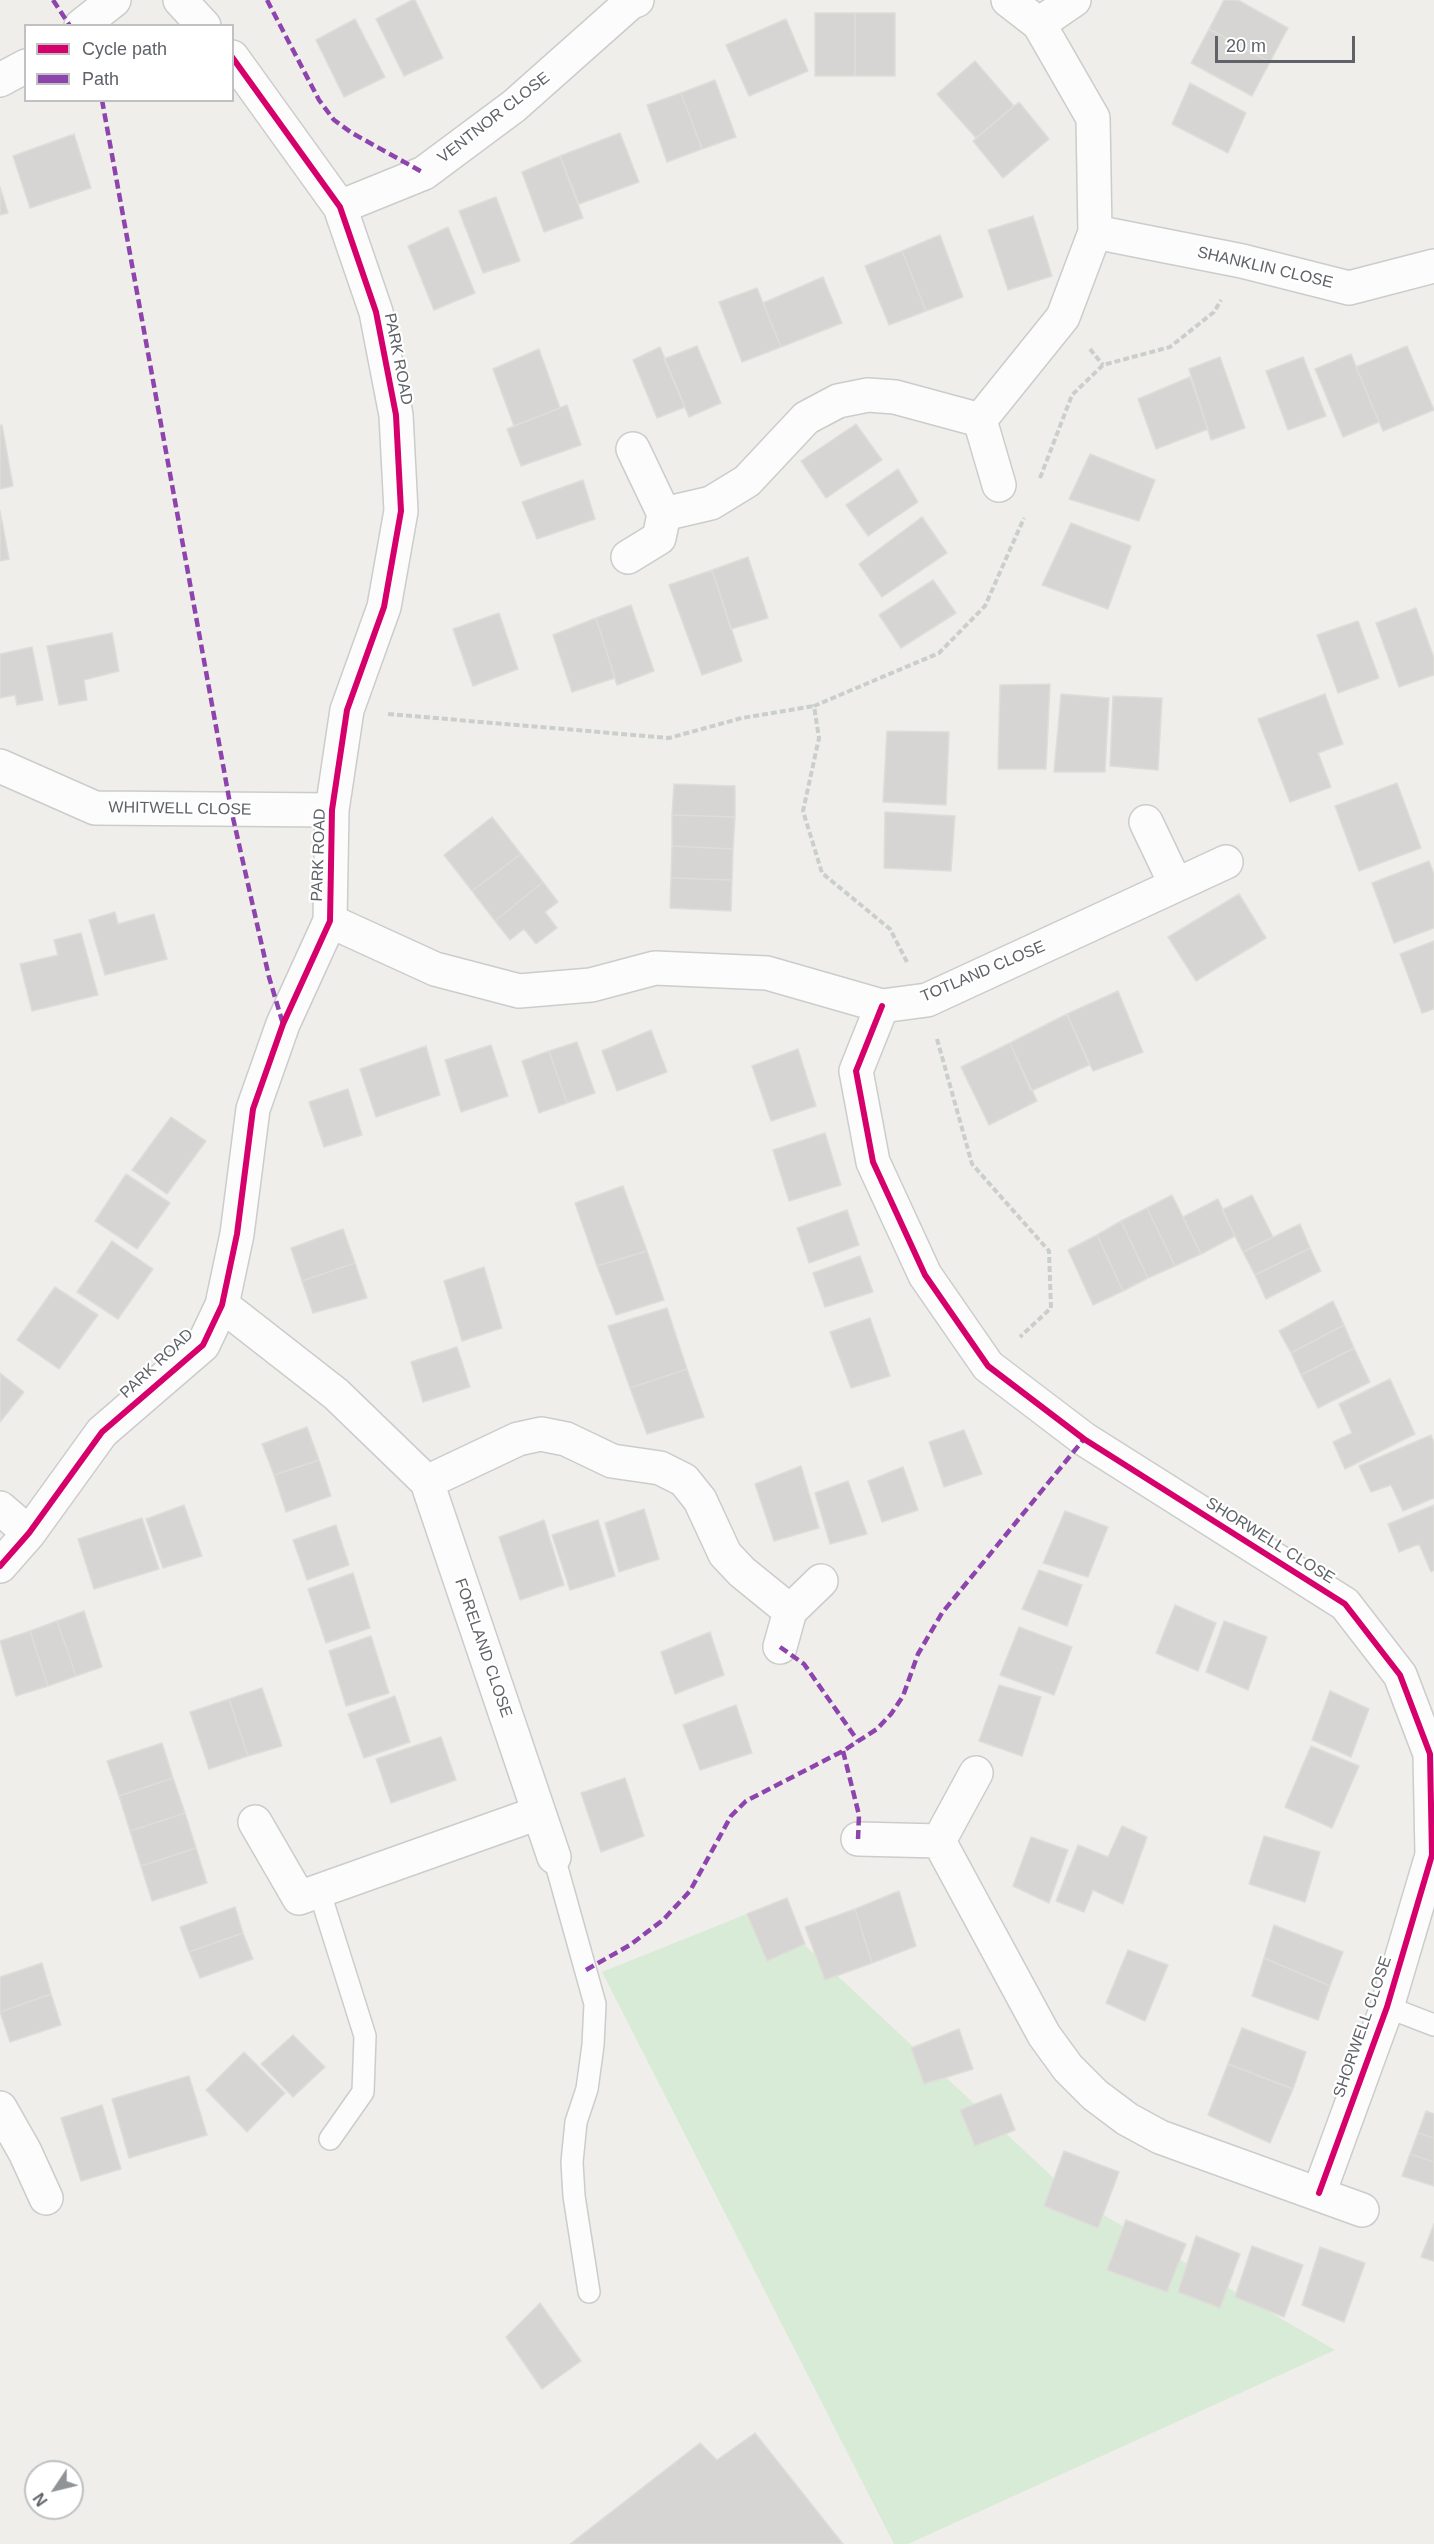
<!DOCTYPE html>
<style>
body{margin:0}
#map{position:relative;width:1434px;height:2544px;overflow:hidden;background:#efeeea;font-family:Helvetica,sans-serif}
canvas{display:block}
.legend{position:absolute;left:24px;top:24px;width:210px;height:78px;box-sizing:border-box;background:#fff;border:2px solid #bfc1c3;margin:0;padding:8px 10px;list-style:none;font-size:18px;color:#5f6368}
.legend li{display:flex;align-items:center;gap:12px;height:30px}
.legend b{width:30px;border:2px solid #bfc1c3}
.north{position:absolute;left:24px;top:2460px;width:60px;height:60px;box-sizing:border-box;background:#fff;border:2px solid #bfc1c3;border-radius:50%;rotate:235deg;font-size:16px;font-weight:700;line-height:24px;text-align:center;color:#5f6368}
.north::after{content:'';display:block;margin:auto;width:21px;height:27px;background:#919496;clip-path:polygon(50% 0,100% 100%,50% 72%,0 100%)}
.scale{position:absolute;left:1215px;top:36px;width:140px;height:27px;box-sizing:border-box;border:3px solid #5f6368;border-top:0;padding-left:8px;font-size:18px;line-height:21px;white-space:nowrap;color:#5f6368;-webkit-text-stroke:4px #fff;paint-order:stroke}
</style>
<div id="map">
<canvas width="1434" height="2544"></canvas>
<ul class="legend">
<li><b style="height:8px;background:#d6006c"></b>Cycle path</li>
<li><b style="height:8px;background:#8e44ad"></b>Path</li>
</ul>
<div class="north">N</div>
<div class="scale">20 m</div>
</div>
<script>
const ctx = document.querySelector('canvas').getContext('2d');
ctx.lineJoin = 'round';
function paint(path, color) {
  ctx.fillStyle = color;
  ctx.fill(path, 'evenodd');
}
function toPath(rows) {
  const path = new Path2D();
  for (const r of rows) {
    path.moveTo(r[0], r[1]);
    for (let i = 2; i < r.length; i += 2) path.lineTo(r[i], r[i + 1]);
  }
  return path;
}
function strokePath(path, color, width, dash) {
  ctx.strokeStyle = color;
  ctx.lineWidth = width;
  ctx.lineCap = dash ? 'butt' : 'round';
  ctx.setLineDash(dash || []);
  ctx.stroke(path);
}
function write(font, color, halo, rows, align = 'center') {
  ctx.font = font + ' Helvetica,sans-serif';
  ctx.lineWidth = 4.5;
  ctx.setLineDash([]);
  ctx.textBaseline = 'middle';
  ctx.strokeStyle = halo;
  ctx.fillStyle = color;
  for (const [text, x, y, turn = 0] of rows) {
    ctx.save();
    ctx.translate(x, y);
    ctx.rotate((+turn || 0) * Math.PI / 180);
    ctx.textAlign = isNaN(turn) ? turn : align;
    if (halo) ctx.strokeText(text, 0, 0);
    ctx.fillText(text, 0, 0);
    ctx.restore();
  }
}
paint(toPath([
 [764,1907,1076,2199,1335,2350,908,2544,894,2544,602,1972]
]), '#d8ebd6');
const building = toPath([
 [412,0,415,0,443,58,404,76,376,19,412,0],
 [1224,0,1238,0,1288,28,1270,62,1209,29,1224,0],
 [815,13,855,13,855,76,815,76,815,13],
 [855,13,895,13,895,76,855,76,855,13],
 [355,19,385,77,344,97,316,40,355,19],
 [786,19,808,71,749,96,726,45,786,19],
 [1209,29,1270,62,1252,96,1191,63,1209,29],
 [975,61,1014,106,976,138,937,94,975,61],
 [715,80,736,137,702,149,681,93,715,80],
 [1190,83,1246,113,1228,153,1172,124,1190,83],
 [681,93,702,149,667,162,647,105,681,93],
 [1019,102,1049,139,1003,178,973,141,1019,102],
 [620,133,639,182,579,204,560,156,620,133],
 [74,134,91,188,30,208,13,156,74,134],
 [560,156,583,218,544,232,522,172,560,156],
 [0,187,8,213,0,215,0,187],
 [496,197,520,261,483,273,459,211,496,197],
 [1033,216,1052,276,1008,290,988,230,1033,216],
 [448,227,475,293,434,310,408,246,448,227],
 [940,235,963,297,926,311,902,251,940,235],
 [902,251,926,311,889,325,865,266,902,251],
 [823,277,842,323,781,347,763,303,823,277],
 [757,288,781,347,742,362,719,302,757,288],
 [697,346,721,403,689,417,664,359,697,346],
 [1407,346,1434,410,1383,431,1356,367,1407,346],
 [660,347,685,407,657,418,633,360,660,347],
 [539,349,560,408,514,426,493,369,539,349],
 [1351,354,1379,422,1343,437,1315,369,1351,354],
 [1220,357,1245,428,1211,440,1189,369,1220,357],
 [1303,357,1326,416,1288,430,1266,371,1303,357],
 [1190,377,1208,429,1156,449,1138,399,1190,377],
 [567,405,581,445,521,466,507,429,567,405],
 [856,424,882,460,826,498,801,461,856,424],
 [2,425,13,486,0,489,0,426,2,425],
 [1090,454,1155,480,1139,521,1069,499,1090,454],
 [898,469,918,502,868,536,846,505,898,469],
 [583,480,595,519,537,539,522,502,583,480],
 [0,511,9,559,0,561,0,511],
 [922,517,947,553,882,597,859,564,922,517],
 [1071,523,1131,546,1108,609,1042,585,1071,523],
 [748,557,768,618,731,629,712,570,748,557],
 [712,570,742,661,702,675,669,585,712,570],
 [933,580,956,613,901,648,879,615,933,580],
 [631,605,654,671,617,685,596,618,631,605],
 [1416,608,1434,658,1434,675,1399,687,1376,623,1416,608],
 [499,613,518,669,473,686,453,629,499,613],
 [596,618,615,678,572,692,553,635,596,618],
 [1358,621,1379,678,1338,693,1317,635,1358,621],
 [112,633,119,671,84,680,87,700,59,705,47,646,112,633],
 [32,647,43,700,17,705,15,695,0,698,0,654,32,647],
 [1050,684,1046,769,998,769,1000,685,1050,684],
 [1061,694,1109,698,1105,772,1054,772,1061,694],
 [1325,694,1343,744,1318,753,1331,787,1290,802,1258,719,1325,694],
 [1113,696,1162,698,1158,770,1110,766,1113,696],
 [887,731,949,732,946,805,883,802,887,731],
 [1397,783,1421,848,1359,871,1335,806,1397,783],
 [674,784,735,786,735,817,672,815,674,784],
 [885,812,955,816,951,871,884,868,885,812],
 [672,815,735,817,733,849,672,846,672,815],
 [492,817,521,854,472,891,444,855,492,817],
 [672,846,733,849,732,880,671,878,672,846],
 [521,854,543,882,495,921,472,891,521,854],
 [1429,861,1434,874,1434,928,1394,943,1372,883,1429,861],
 [671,878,732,880,731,911,670,908,671,878],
 [543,882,558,902,545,912,557,928,536,944,524,929,510,940,495,921,543,882],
 [1239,894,1266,938,1196,981,1168,937,1239,894],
 [115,912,118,924,154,914,167,959,105,975,89,920,115,912],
 [81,933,98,995,32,1011,20,964,58,955,54,940,81,933],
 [1434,941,1434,1009,1422,1013,1400,954,1434,941],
 [1118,991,1143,1052,1093,1071,1067,1014,1118,991],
 [1067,1014,1089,1065,1031,1091,1010,1043,1067,1014],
 [651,1030,667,1072,617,1091,602,1051,651,1030],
 [577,1042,595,1093,567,1103,549,1051,577,1042],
 [1010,1043,1037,1101,989,1125,961,1067,1010,1043],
 [491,1045,508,1096,461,1112,445,1060,491,1045],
 [426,1046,440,1095,376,1117,360,1069,426,1046],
 [798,1049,816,1106,771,1121,752,1066,798,1049],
 [549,1051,567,1103,539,1113,522,1061,549,1051],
 [348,1089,362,1135,324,1147,309,1102,348,1089],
 [171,1117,206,1141,167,1194,132,1170,171,1117],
 [825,1133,841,1185,789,1201,773,1150,825,1133],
 [126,1174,170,1203,137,1249,95,1221,126,1174],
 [623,1186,647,1251,597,1266,575,1203,623,1186],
 [1172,1195,1201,1254,1175,1266,1147,1208,1172,1195],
 [1252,1195,1273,1237,1243,1252,1222,1210,1252,1195],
 [1218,1199,1235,1236,1201,1254,1183,1217,1218,1199],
 [1147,1208,1175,1266,1148,1278,1121,1221,1147,1208],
 [847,1210,859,1245,809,1263,797,1228,847,1210],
 [1121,1221,1148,1278,1123,1291,1097,1235,1121,1221],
 [1300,1224,1310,1248,1255,1275,1243,1252,1300,1224],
 [343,1229,355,1263,302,1281,291,1248,343,1229],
 [1097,1235,1123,1291,1093,1305,1068,1250,1097,1235],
 [112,1241,153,1269,118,1319,77,1292,112,1241],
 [1310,1248,1321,1271,1266,1299,1255,1275,1310,1248],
 [647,1251,664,1300,616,1315,597,1266,647,1251],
 [860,1256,873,1292,825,1307,813,1273,860,1256],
 [355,1263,367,1298,313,1313,302,1281,355,1263],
 [484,1267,502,1328,462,1341,444,1281,484,1267],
 [55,1287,98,1315,59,1369,17,1340,55,1287],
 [1333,1301,1344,1325,1291,1353,1279,1331,1333,1301],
 [667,1308,687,1369,630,1388,608,1326,667,1308],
 [870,1318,890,1376,851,1388,830,1332,870,1318],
 [1344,1325,1354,1348,1301,1375,1291,1353,1344,1325],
 [457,1347,470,1387,423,1402,411,1362,457,1347],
 [1354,1348,1370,1382,1318,1408,1301,1375,1354,1348],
 [687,1369,704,1417,647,1434,630,1388,687,1369],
 [0,1373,24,1392,0,1422,0,1373],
 [1390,1379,1415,1434,1345,1469,1333,1442,1352,1433,1339,1404,1390,1379],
 [307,1427,319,1460,274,1475,262,1444,307,1427],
 [964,1430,982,1474,944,1487,929,1442,964,1430],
 [1431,1435,1434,1443,1434,1498,1403,1511,1391,1485,1371,1492,1359,1466,1431,1435],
 [319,1460,331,1496,286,1512,274,1475,319,1460],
 [801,1466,819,1528,774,1541,755,1484,801,1466],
 [903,1467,918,1510,882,1522,868,1481,903,1467],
 [848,1481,867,1534,830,1544,815,1493,848,1481],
 [184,1505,202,1556,163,1568,146,1519,184,1505],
 [1434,1505,1434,1570,1431,1572,1419,1544,1399,1552,1388,1524,1434,1505],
 [644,1509,659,1559,619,1572,605,1523,644,1509],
 [1065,1511,1108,1527,1088,1577,1043,1563,1065,1511],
 [142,1518,159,1569,94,1589,78,1539,142,1518],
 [544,1520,564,1585,520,1600,499,1537,544,1520],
 [598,1520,615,1576,570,1590,552,1535,598,1520],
 [336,1525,349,1565,307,1580,293,1540,336,1525],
 [1039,1570,1082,1585,1067,1626,1022,1609,1039,1570],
 [353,1573,370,1628,326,1643,308,1589,353,1573],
 [1175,1605,1216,1623,1198,1671,1156,1653,1175,1605],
 [84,1611,102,1667,76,1676,57,1621,84,1611],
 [57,1621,76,1676,48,1686,30,1631,57,1621],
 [1224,1621,1267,1637,1248,1690,1206,1672,1224,1621],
 [1019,1627,1072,1647,1054,1695,1000,1675,1019,1627],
 [30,1631,48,1686,16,1696,0,1641,30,1631],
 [710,1632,724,1675,675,1694,661,1652,710,1632],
 [371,1636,389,1693,346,1706,329,1651,371,1636],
 [999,1685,1041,1697,1022,1756,979,1741,999,1685],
 [262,1688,282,1746,248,1756,229,1699,262,1688],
 [1330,1691,1369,1709,1351,1757,1312,1740,1330,1691],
 [395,1696,410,1742,364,1758,348,1714,395,1696],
 [229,1699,248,1756,209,1769,190,1712,229,1699],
 [736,1705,752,1753,700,1770,683,1725,736,1705],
 [441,1737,456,1780,391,1803,376,1759,441,1737],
 [162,1743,173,1778,119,1796,107,1761,162,1743],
 [1311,1746,1359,1766,1332,1828,1285,1807,1311,1746],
 [173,1778,185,1813,130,1831,119,1796,173,1778],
 [625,1778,644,1836,601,1852,581,1793,625,1778],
 [185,1813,196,1848,141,1866,130,1831,185,1813],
 [1122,1826,1147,1837,1123,1904,1093,1890,1084,1912,1056,1901,1078,1845,1108,1857,1122,1826],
 [1264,1836,1320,1852,1305,1902,1249,1884,1264,1836],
 [1031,1837,1068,1850,1049,1903,1013,1886,1031,1837],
 [196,1848,207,1883,152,1901,141,1866,196,1848],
 [899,1891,916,1946,872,1963,855,1909,899,1891],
 [787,1898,805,1944,767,1961,747,1914,787,1898],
 [235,1907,243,1933,189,1952,180,1927,235,1907],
 [855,1909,872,1963,825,1980,805,1927,855,1909],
 [1274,1925,1343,1952,1330,1986,1264,1958,1274,1925],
 [243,1933,253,1959,200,1978,189,1952,243,1933],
 [1128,1950,1168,1965,1145,2021,1106,2003,1128,1950],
 [1264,1958,1330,1986,1318,2020,1252,1996,1264,1958],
 [42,1963,51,1994,0,2012,0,1977,42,1963],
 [51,1994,61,2025,10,2042,0,2012,51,1994],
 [1242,2028,1306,2052,1293,2089,1228,2064,1242,2028],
 [959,2029,973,2069,924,2084,911,2048,959,2029],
 [293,2035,325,2067,293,2097,261,2064,293,2035],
 [244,2052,285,2093,247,2132,206,2090,244,2052],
 [1228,2064,1293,2089,1270,2143,1208,2115,1228,2064],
 [189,2076,207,2135,129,2158,112,2099,189,2076],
 [1001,2094,1015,2130,975,2146,960,2110,1001,2094],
 [102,2105,121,2169,81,2181,61,2118,102,2105],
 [1426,2111,1434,2114,1434,2138,1418,2133,1426,2111],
 [1418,2133,1434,2138,1434,2162,1410,2154,1418,2133],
 [1064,2151,1119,2172,1098,2228,1044,2206,1064,2151],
 [1410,2154,1434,2162,1434,2186,1402,2176,1410,2154],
 [1126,2220,1186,2244,1167,2292,1107,2270,1126,2220],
 [1434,2224,1434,2261,1421,2257,1434,2224],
 [1196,2236,1240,2254,1220,2308,1178,2292,1196,2236],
 [1252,2246,1303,2265,1284,2317,1235,2297,1252,2246],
 [1320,2247,1365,2263,1344,2322,1302,2305,1320,2247],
 [540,2303,581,2361,542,2389,506,2337,540,2303],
 [755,2433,843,2544,570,2544,700,2443,717,2460,755,2433]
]);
paint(building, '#d6d5d3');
strokePath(building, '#deddd9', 1.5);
const lane = toPath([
 [554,1857,595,2004,593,2045,587,2089,576,2122,572,2162,574,2196,589,2292],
 [319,1890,365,2036,363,2092,330,2139],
 [1387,2007,1434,2025]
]);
const street = toPath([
 [180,0,204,26],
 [1039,24,1074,0],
 [81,26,114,0],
 [0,80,26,66],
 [340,207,424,173,514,106,630,3,637,0],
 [1095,232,1242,261,1349,288,1434,266],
 [633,449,664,514],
 [999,485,980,420,1063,317,1095,232,1093,118,1039,24,1008,0],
 [628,557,659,538,664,514,711,503,747,481,806,418,838,401,868,395,895,397,980,420],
 [0,766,95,808,332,810],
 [1146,822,1176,885],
 [330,921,435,969,519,991,591,985,655,968,767,973,882,1006,927,1000,1226,862],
 [882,1006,856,1071,873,1162,925,1275,988,1366,1084,1439,1345,1604,1400,1675,1430,1754,1432,1855,1387,2007,1319,2193],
 [222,1305,336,1394,427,1482,554,1857],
 [427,1482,518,1439,541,1434,566,1439,612,1461,660,1468,684,1480,700,1500,725,1554,742,1572,790,1611],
 [0,1508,29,1533],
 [0,1566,29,1533,102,1432,203,1345,222,1305,237,1234,253,1109,283,1024,330,921,332,810,347,710,384,607,401,511,396,415,376,312,340,207,232,57],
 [780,1647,790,1611,821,1581],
 [255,1822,299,1898,538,1813],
 [858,1839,939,1841,976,1773],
 [939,1841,1044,2035,1068,2068,1095,2095,1127,2119,1160,2137,1362,2210],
 [0,2108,25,2152,46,2198]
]);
strokePath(lane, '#cbcccc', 24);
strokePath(street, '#cbcccc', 36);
strokePath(toPath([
 [1090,349,1103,365],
 [1040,478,1072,395,1103,365,1170,347,1214,312,1221,300],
 [388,714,669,738,742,718,814,706],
 [907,962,890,929,822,873,803,811,819,738,814,706,939,653,985,606,1024,518],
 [937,1039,972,1164,1049,1251,1051,1308,1020,1337]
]), '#cacfcc', 4, [6, 3]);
strokePath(lane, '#fdfcfc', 21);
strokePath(street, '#fdfcfc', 33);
strokePath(toPath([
 [53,0,70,26],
 [267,0,319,100,334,120,352,133,424,173],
 [102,100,231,809,269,977,283,1024],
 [780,1647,804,1664,858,1741],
 [843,1751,859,1815,858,1839],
 [586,1970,630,1945,663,1920,690,1891,731,1816,746,1801,843,1751,877,1729,891,1714,903,1696,918,1654,942,1613,1084,1439]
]), '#8e44ad', 4.5, [9, 4.5]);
strokePath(toPath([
 [882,1006,856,1071,873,1162,925,1275,988,1366,1084,1439,1345,1604,1400,1675,1430,1754,1432,1855,1387,2007,1319,2193],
 [0,1566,29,1533,102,1432,203,1345,222,1305,237,1234,253,1109,283,1024,330,921,332,810,347,710,384,607,401,511,396,415,376,312,340,207,232,57]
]), '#d6006c', 6);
write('16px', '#5f6368', '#fff', [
 ["VENTNOR CLOSE",494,118,-38],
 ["SHANKLIN CLOSE",1265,268,13],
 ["PARK ROAD",398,359,79],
 ["WHITWELL CLOSE",180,809,1],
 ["PARK ROAD",319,855,-88],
 ["TOTLAND CLOSE",983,972,-23],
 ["PARK ROAD",157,1364,-43],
 ["SHORWELL CLOSE",1270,1541,32],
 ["FORELAND CLOSE",483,1648,71],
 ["SHORWELL CLOSE",1363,2027,-71]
]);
</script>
